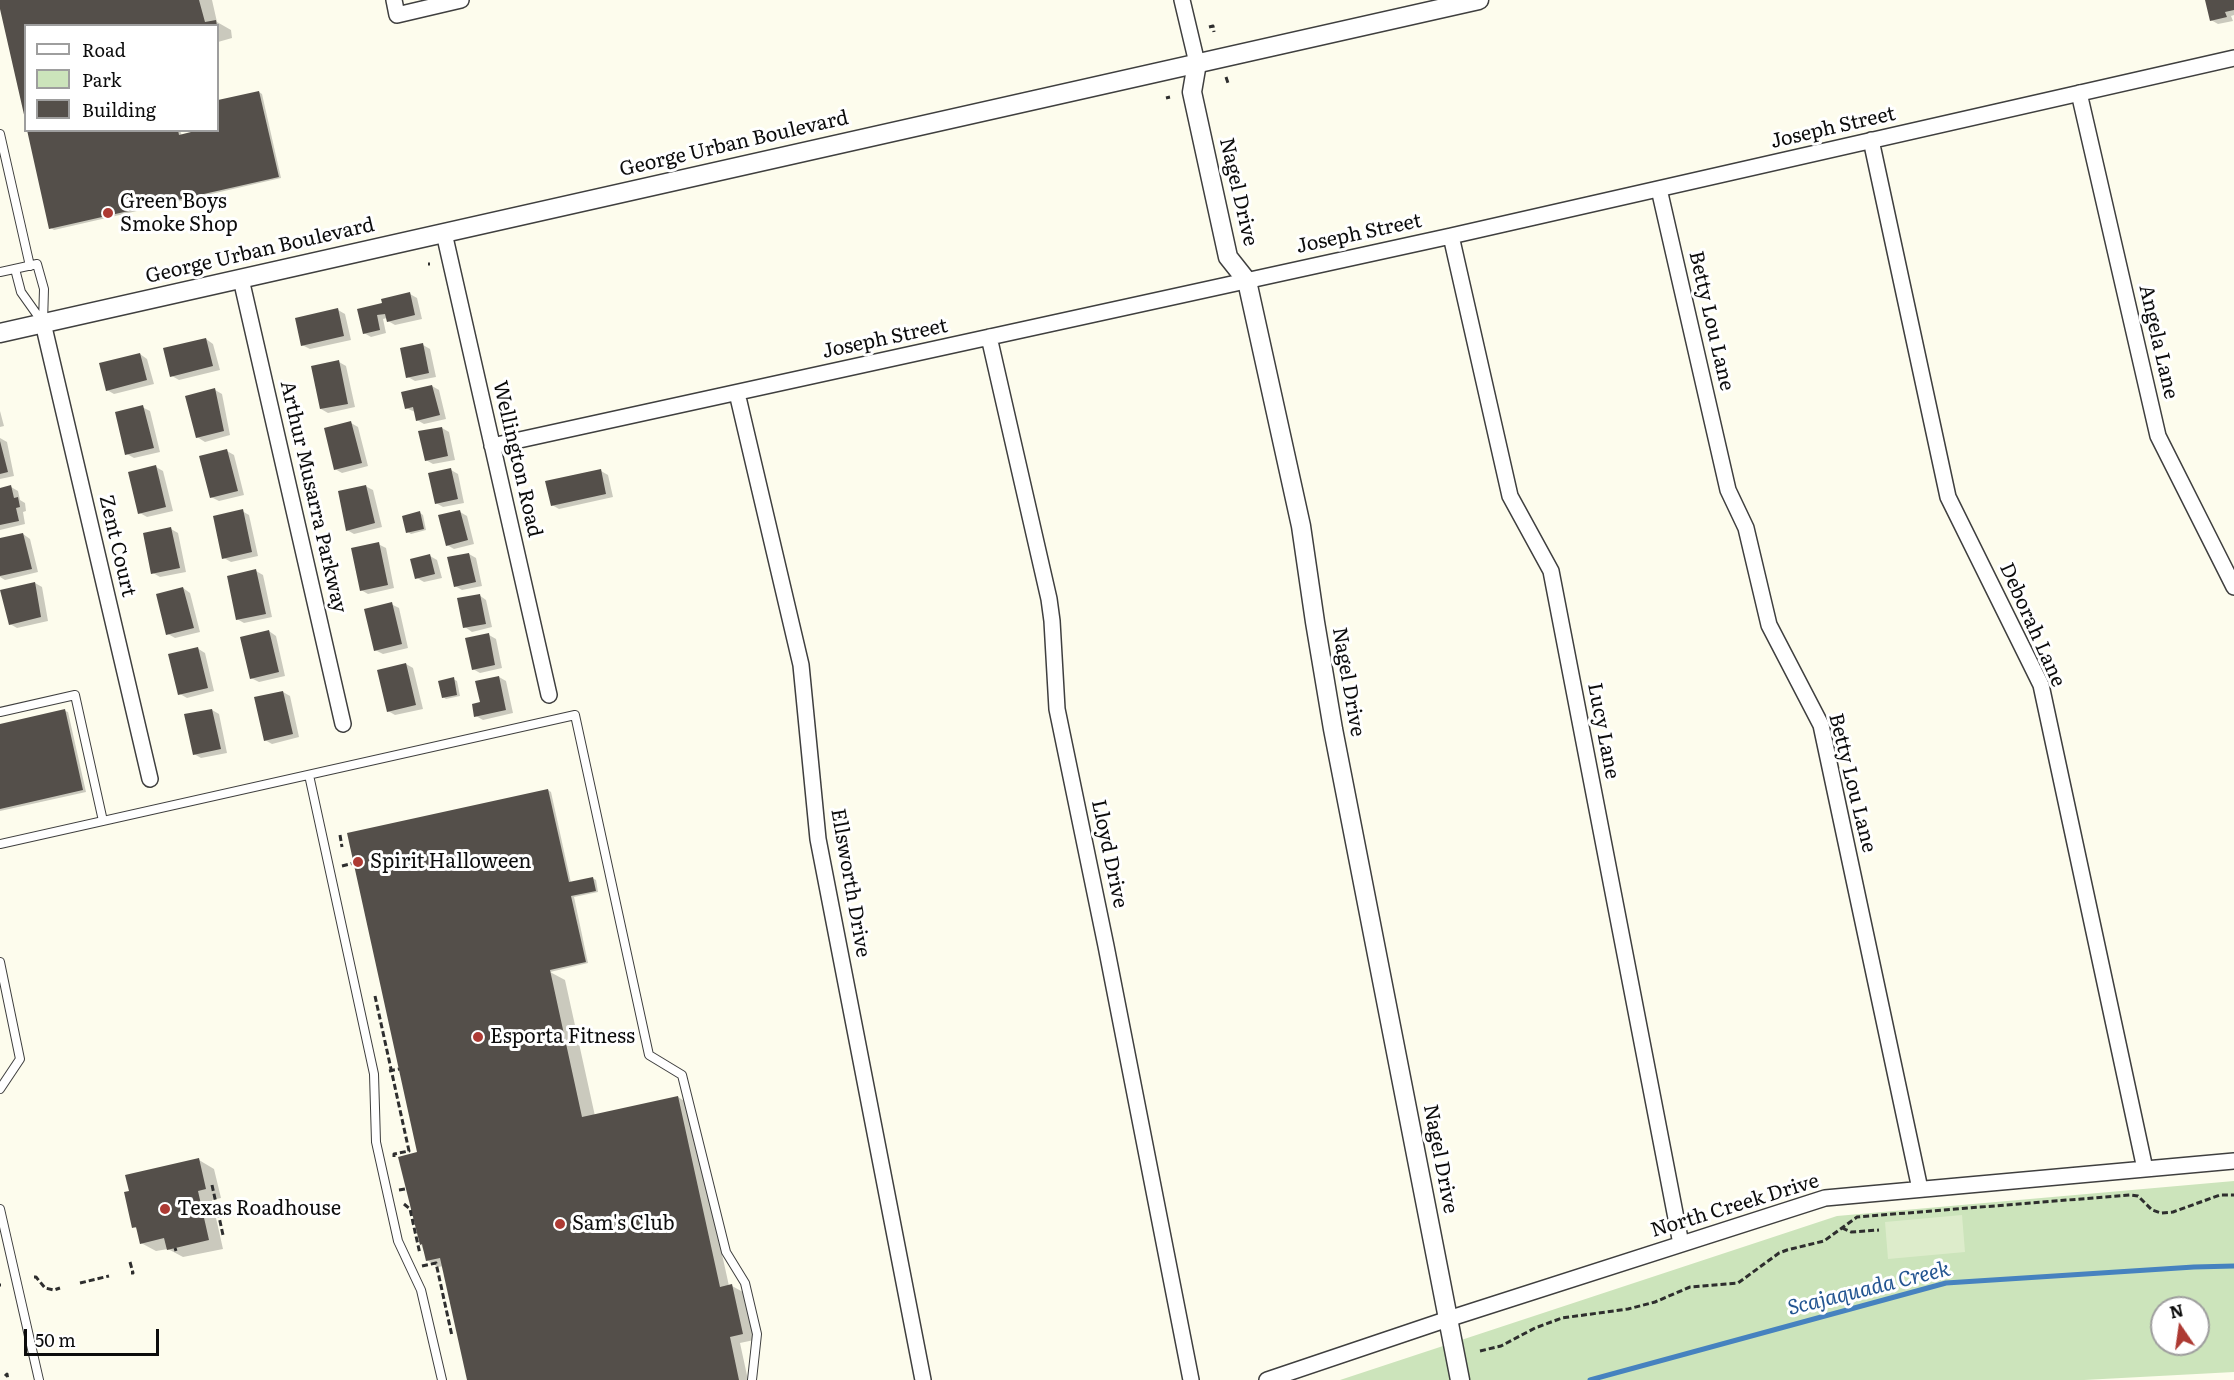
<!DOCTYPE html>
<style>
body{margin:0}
#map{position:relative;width:2234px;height:1380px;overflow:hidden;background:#fdfced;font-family:Literata,serif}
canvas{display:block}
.legend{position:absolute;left:24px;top:24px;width:195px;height:108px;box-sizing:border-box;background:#fff;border:2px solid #9e9e9e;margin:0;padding:8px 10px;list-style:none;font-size:18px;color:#0c0c0c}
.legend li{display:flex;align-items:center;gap:12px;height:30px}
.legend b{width:30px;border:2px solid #9e9e9e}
.north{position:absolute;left:2150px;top:1296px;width:60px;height:60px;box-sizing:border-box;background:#fff;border:2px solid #9e9e9e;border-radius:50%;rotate:347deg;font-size:16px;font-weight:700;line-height:24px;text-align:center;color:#0c0c0c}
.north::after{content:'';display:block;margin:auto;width:21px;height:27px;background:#ad3a33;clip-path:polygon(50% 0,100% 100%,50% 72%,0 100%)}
.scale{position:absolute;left:24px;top:1329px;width:135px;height:27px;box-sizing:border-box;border:3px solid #0c0c0c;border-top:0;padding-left:8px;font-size:18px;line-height:21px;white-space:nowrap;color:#0c0c0c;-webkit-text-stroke:4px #fff;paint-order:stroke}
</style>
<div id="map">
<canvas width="2234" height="1380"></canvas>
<ul class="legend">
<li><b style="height:8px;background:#fff"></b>Road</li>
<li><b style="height:16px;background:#cce4bb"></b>Park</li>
<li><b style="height:16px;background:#544f4a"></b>Building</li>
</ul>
<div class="north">N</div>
<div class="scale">50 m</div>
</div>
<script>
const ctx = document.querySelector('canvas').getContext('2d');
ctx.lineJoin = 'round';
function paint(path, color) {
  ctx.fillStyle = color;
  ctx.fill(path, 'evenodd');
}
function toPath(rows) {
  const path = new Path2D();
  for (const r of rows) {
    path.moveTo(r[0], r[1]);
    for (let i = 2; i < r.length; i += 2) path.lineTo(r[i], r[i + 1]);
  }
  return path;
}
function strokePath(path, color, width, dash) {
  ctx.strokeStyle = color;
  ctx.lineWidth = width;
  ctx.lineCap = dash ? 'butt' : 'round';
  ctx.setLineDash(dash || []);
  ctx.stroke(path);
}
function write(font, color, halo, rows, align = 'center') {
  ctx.font = font + ' Literata,serif';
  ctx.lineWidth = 6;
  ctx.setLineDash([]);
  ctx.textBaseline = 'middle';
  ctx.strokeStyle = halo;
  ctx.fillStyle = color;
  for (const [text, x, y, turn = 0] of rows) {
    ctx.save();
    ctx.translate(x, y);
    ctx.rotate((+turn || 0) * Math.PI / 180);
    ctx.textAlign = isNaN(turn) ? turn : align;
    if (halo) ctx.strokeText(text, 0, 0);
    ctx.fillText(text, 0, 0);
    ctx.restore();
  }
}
paint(toPath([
 [2234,1181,2234,1372,2084,1380,1340,1380,1837,1216],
 [2162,1308,2198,1308,2198,1344,2162,1344]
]), '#cce4bb');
paint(toPath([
 [1962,1215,1965,1252,1888,1259,1885,1222]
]), '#ddeccb');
paint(toPath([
 [0,0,212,0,217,22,231,30,232,38,218,42,218,26,26,26,26,116],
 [2207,0,2234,0,2234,15,2231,16,2233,21,2218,24,2211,20],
 [259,92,262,94,281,178,54,230,51,228,29,130,180,130,182,136,218,130,220,127,218,102],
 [410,294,417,298,422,319,395,325,388,321,387,318,383,319,386,333,371,337,364,333,384,304],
 [338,310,345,314,351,340,310,349,302,345],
 [206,339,213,344,220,370,179,380,172,376],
 [423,345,430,349,436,377,415,381,408,377],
 [140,354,147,359,154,384,114,394,107,390],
 [339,362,346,366,355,407,328,413,321,409],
 [432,386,439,390,446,419,424,424,417,420,415,412,406,408],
 [215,390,222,394,230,435,205,442,197,437],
 [142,407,150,411,160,452,134,458,127,454],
 [0,411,4,426,0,427],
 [351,423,358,427,368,466,342,473,335,469],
 [442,428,449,432,455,460,433,464,426,460],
 [0,438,7,442,14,476,0,479],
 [227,451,234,455,244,495,219,501,211,497],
 [156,467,163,471,173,511,147,517,140,513],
 [451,470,458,474,464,503,443,507,436,503],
 [601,471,608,475,613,497,559,509,552,505],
 [365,486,373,490,382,527,354,534,347,530],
 [11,487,18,491,20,500,25,503,26,511,23,512,25,524,0,530,0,489],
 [242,511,249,515,258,556,231,562,224,558],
 [460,512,467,516,474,544,454,549,447,545],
 [420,513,423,515,426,530,411,534,408,532],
 [171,529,178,533,186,572,160,577,153,573],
 [23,534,30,539,38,572,5,580,0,577,0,540],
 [378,544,386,548,394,588,368,594,361,590],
 [469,554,476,558,482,586,462,590,455,586],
 [430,556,437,560,442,578,424,582,417,578],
 [256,571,263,575,272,617,244,623,237,619],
 [35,583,42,587,48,621,17,628,10,624],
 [183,588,190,593,200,632,175,638,168,634],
 [479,595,486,600,492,627,472,632,465,627],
 [391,604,399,608,408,648,383,654,375,650],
 [269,631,276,636,285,676,259,682,251,678],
 [489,635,496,639,502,668,480,673,473,669],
 [197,648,205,653,214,691,187,698,180,694],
 [406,664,413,668,423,709,395,715,388,711],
 [499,677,506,681,513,713,483,720,476,716],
 [453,679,457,681,460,696,446,699,443,697],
 [283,692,290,696,299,737,272,744,265,740],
 [212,710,219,714,227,753,201,758,194,754],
 [65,711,68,712,86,792,0,811,0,725],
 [548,790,551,792,571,883,592,878,596,880,598,892,574,897,588,963,550,972,565,980,595,1116,678,1097,689,1104,729,1286,732,1286,743,1292,754,1340,740,1343,748,1380,469,1380,444,1266,438,1267,427,1260,421,1244,422,1153],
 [199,1160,214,1169,221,1198,212,1200,223,1249,183,1257,168,1249,156,1251,141,1243,138,1229,133,1227]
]), '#0003');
strokePath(toPath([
 [1590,1380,1946,1283,2194,1267,2234,1266]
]), '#4682bf', 5);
paint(toPath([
 [0,0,199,0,205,22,216,20,217,26,26,26,25,119,0,9],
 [2205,0,2234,0,2234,10,2225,12,2227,17,2210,21],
 [259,91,279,177,49,229,27,130,178,130,179,135,199,130,218,130,218,100],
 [410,292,415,315,387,322,385,314,377,315,380,330,363,334,357,309,382,303,381,299],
 [338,308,344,336,301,346,295,318],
 [206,338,213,366,170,377,163,348],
 [423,343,429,373,406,378,400,348],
 [140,353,147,380,106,391,99,363],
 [339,360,348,404,320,409,311,366],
 [432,385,440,415,416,421,413,407,405,409,401,392],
 [215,388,224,431,196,438,185,396],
 [143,405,154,448,125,455,115,412],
 [351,421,362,463,334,470,324,428],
 [442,427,448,456,425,461,418,431],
 [0,441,8,472,0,474],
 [227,449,238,491,210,498,199,456],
 [156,465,166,507,138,514,128,472],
 [451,468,458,499,435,504,428,473],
 [601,469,606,494,551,506,545,481],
 [11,485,14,498,18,497,20,507,16,508,19,521,0,525,0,488],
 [366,485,375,523,346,531,338,491],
 [243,509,252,552,222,559,213,516],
 [460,510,468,540,446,546,438,515],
 [420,511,424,529,406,533,402,516],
 [171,527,180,568,151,574,143,533],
 [23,533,32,569,0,576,0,538],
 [379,542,388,585,360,591,351,548],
 [469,553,476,582,454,587,447,557],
 [430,554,435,574,415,579,410,559],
 [256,569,266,614,236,620,227,576],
 [35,582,41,617,9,625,0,590],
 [183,587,194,628,166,635,156,594],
 [480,594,486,624,463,628,457,598],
 [392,602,402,644,374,651,364,609],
 [269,630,279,672,250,679,240,637],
 [489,633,495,665,472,670,465,638],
 [198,647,208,688,178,695,168,654],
 [406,663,416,705,387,712,377,670],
 [499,676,506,710,474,717,472,704,480,702,475,681],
 [454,677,457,695,442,698,438,681],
 [283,691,293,734,264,741,254,697],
 [65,709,83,790,0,809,0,724],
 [212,709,221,749,193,755,184,714],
 [548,789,569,882,593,877,596,891,571,896,586,962,550,970,582,1117,678,1096,720,1287,732,1284,743,1334,730,1337,739,1380,467,1380,440,1258,426,1261,422,1244,420,1245,398,1157,417,1152,347,833],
 [199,1158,206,1189,198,1191,209,1240,167,1250,164,1238,140,1244,136,1227,132,1228,124,1192,129,1191,125,1175]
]), '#544f4a');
const service = toPath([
 [0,134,30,266],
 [15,269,21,292,43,323],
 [0,272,37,264,44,289,43,323],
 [0,712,75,695,103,821],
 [309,775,374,1074,376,1142,398,1241,421,1290,442,1380],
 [0,844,575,715,649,1055,682,1075,726,1252,745,1283,757,1334,752,1380],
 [0,962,20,1059,0,1089],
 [0,1209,39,1380]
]);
const minor = toPath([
 [394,0,397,15,461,0],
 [1182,0,1197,63],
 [2079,93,2158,436,2234,587],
 [1871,140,1948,497,2041,685,2145,1169],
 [1659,189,1728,490,1746,528,1769,625,1821,725,1920,1189],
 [444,233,549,695],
 [1451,236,1510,496,1551,571,1681,1244],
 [241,279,343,724],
 [43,323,150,779],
 [989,337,1049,599,1052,621,1057,709,1106,946,1191,1380],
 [737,393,801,665,818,839,923,1380],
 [492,446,1451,236,2234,58],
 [1267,1380,1448,1319,1825,1198,2234,1161]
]);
const tertiary = toPath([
 [1197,63,1192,92,1228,257,1247,281,1301,526,1315,622,1333,729,1460,1380],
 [0,333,1479,0]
]);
strokePath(service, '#3f3f3f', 10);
strokePath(minor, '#3f3f3f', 18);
strokePath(tertiary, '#3f3f3f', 21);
strokePath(toPath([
 [1209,27,1213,26,1214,32],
 [1226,77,1228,83],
 [1166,98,1170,97],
 [428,264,430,264],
 [340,835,342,847],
 [342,866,354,863],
 [375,996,409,1151,394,1154,394,1157],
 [389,1071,399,1069],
 [212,1185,223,1235],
 [399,1190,405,1189],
 [404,1204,410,1209,420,1254],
 [1842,1228,1851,1232,1879,1230],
 [175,1248,176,1251],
 [130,1262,133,1273,131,1273],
 [422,1266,436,1263,452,1336],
 [34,1277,36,1277,45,1288,54,1290,60,1288],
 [80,1283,109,1276],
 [0,1285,1,1285],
 [1480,1351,1501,1346,1535,1328,1562,1318,1628,1309,1655,1302,1690,1287,1738,1283,1779,1253,1787,1250,1824,1241,1857,1217,2130,1195,2138,1196,2152,1210,2161,1213,2173,1212,2220,1195,2234,1195],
 [5,1376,7,1374,8,1380]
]), '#2e2e2e', 3, [6, 3]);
strokePath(service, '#fff', 8);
strokePath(minor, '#fff', 15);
strokePath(tertiary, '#fff', 18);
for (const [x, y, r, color] of [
 [108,213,6,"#ad3a33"],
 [358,862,6,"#ad3a33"],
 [478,1037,6,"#ad3a33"],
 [165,1209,6,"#ad3a33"],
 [560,1224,6,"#ad3a33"]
]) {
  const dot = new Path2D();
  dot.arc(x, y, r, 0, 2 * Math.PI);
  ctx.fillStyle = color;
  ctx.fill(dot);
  strokePath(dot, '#fff', 2);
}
write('20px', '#0c0c0c', '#fff', [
 ["Joseph Street",1833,128,-13],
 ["George Urban Boulevard",734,144,-13],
 ["Nagel Drive",1238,192,77],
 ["Joseph Street",1359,234,-12],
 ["George Urban Boulevard",260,251,-13],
 ["Betty Lou Lane",1711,321,77],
 ["Joseph Street",885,339,-12],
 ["Angela Lane",2158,342,77],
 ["Wellington Road",517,459,77],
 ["Arthur Musarra Parkway",313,497,77],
 ["Zent Court",117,546,77],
 ["Deborah Lane",2032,625,66],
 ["Nagel Drive",1348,682,80],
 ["Lucy Lane",1603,731,79],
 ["Betty Lou Lane",1852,783,76],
 ["Lloyd Drive",1109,854,78],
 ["Ellsworth Drive",850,883,80],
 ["Nagel Drive",1440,1159,79],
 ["North Creek Drive",1735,1206,-17]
]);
write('20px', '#0c0c0c', '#fff', [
 ["Green Boys",120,202],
 ["Smoke Shop",120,225],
 ["Spirit Halloween",370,862],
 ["Esporta Fitness",490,1037],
 ["Texas Roadhouse",177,1209],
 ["Sam's Club",572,1224]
], 'left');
write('italic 21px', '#235591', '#fff', [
 ["Scajaquada Creek",1869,1289,-14]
]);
</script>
